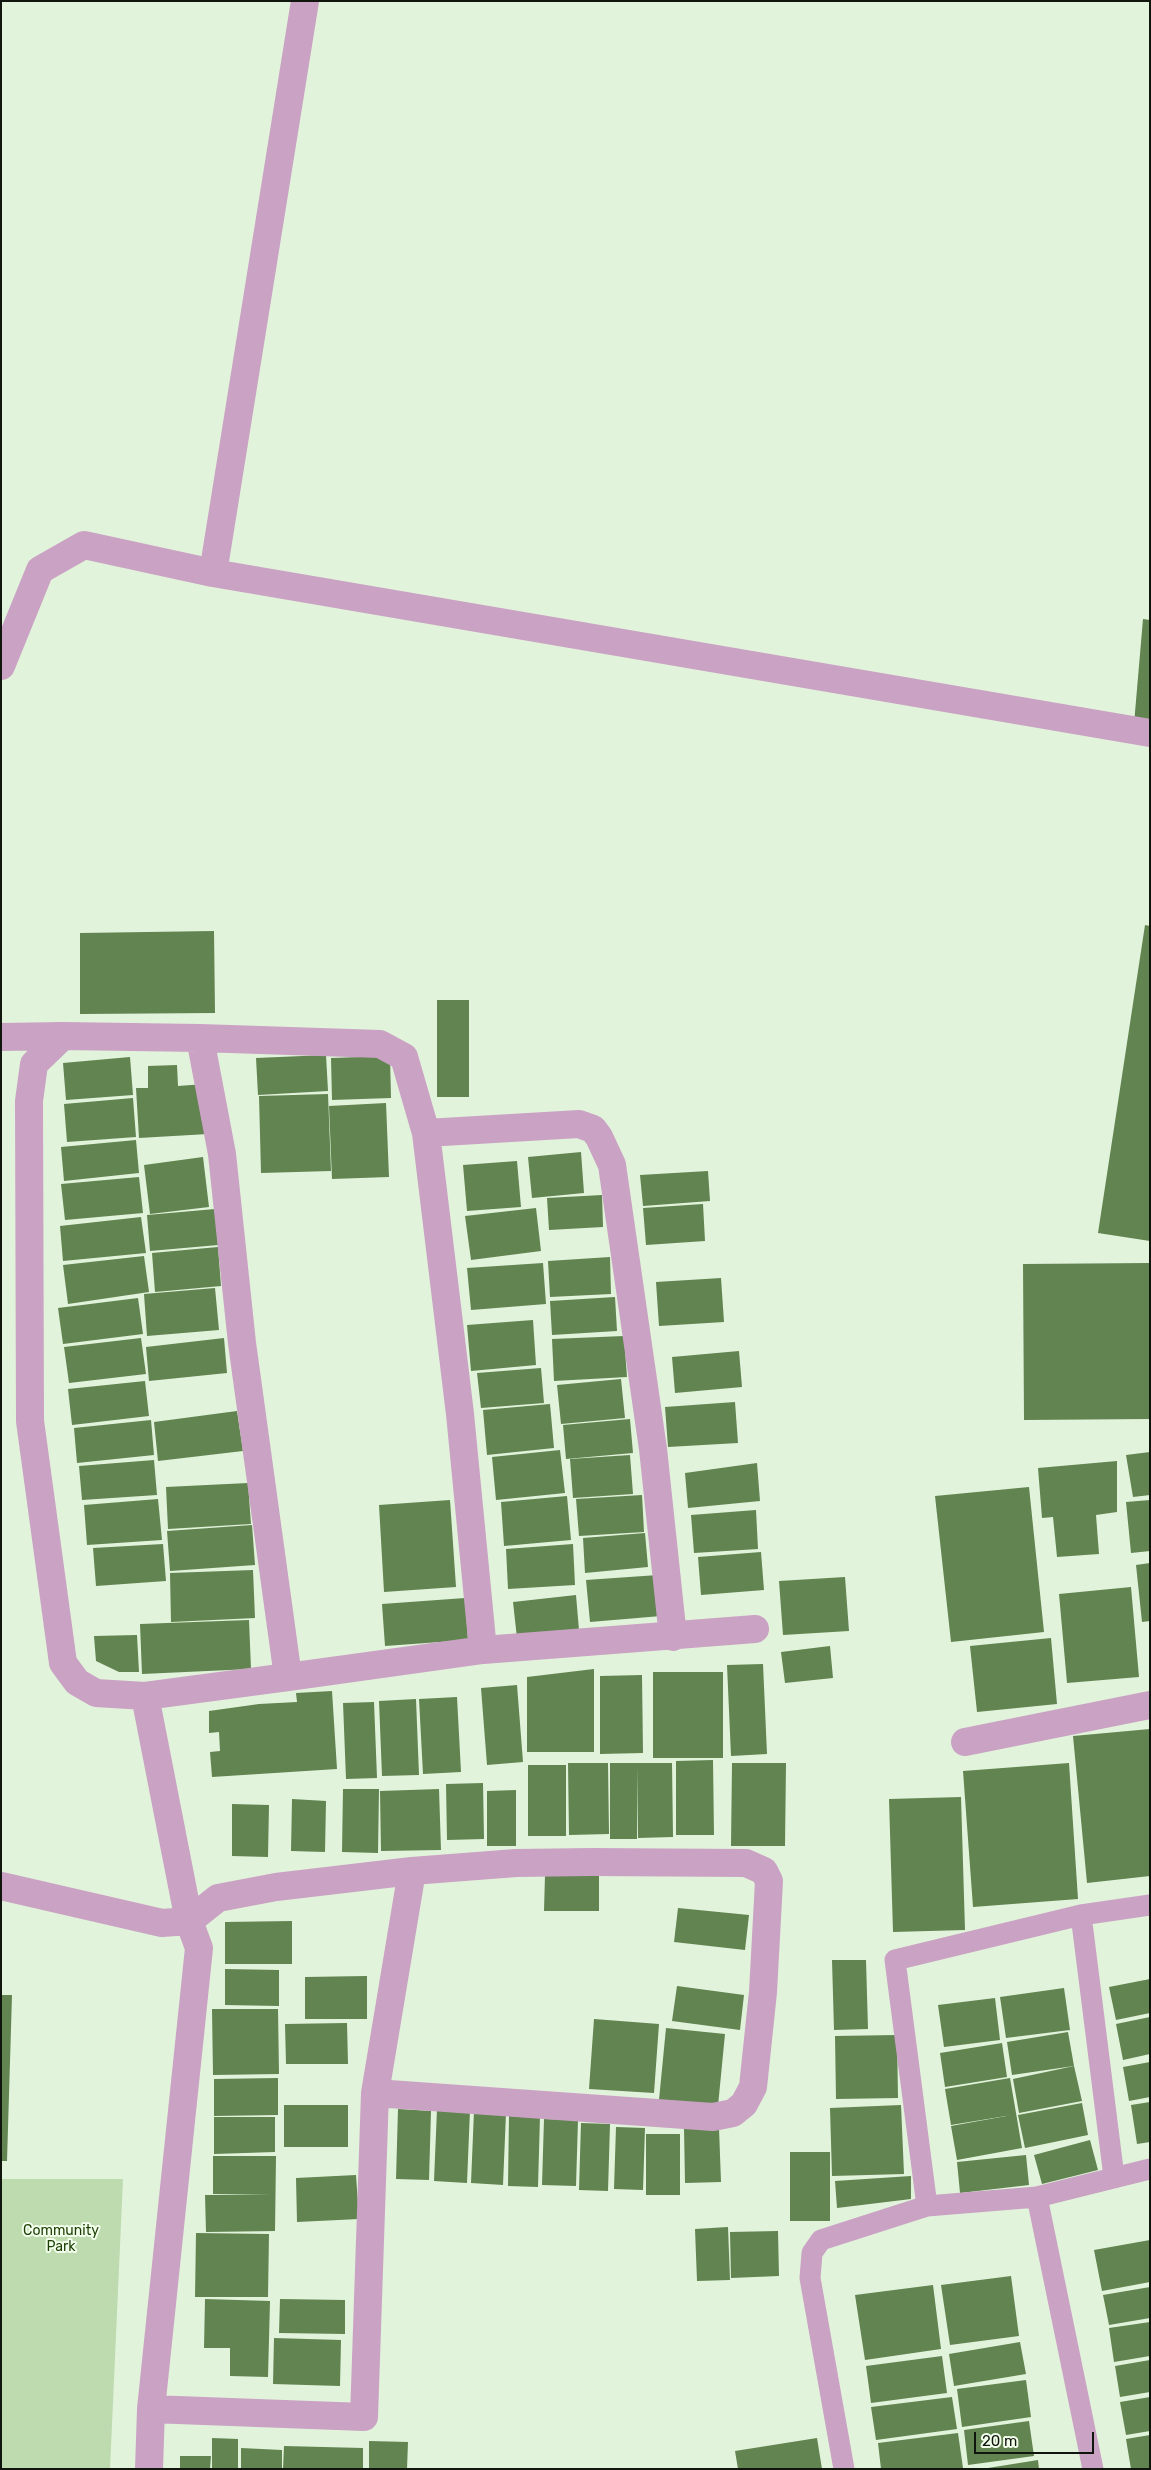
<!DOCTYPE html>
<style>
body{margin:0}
#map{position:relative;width:1151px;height:2470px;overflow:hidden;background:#e2f3db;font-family:Rubik,sans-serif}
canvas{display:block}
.frame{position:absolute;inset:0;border:2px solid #10150d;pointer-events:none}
.scale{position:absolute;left:974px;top:2432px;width:120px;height:22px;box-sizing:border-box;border:2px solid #10150d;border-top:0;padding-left:6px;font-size:15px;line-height:18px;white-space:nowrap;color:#10150d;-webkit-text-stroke:4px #f2ffec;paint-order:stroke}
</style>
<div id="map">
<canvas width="1151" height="2470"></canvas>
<div class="frame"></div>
<div class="scale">20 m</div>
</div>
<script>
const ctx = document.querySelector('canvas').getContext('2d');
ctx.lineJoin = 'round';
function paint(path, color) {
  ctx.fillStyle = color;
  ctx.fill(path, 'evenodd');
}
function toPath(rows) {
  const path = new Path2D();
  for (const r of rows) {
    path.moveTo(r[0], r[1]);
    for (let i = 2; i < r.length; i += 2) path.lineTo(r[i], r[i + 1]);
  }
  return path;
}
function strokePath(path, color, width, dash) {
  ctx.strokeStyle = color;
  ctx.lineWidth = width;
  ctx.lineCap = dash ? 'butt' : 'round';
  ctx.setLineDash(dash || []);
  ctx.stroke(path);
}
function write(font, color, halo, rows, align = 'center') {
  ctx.font = font + ' Rubik,sans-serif';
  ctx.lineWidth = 4;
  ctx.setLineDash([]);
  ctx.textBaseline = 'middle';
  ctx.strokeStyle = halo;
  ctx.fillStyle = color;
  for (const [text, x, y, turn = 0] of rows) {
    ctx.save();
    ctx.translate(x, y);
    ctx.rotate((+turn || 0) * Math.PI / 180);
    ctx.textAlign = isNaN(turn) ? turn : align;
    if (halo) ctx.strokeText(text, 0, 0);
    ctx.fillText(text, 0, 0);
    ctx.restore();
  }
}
paint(toPath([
 [1,2179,123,2179,110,2469,1,2469]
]), '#bddbaf');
paint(toPath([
 [1143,619,1150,620,1150,725,1134,724],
 [1145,925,1150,926,1150,1241,1098,1233],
 [214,931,215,1013,80,1014,80,933],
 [437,1000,469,1000,469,1097,437,1097],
 [326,1055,328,1091,258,1095,256,1058],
 [390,1056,391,1098,332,1100,331,1058],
 [130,1057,133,1095,66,1100,63,1063],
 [177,1065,178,1086,205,1084,208,1134,139,1138,136,1088,148,1088,148,1066],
 [328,1094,331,1171,261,1173,259,1096],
 [133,1098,136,1137,67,1142,64,1104],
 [386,1103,389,1177,332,1179,329,1106],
 [136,1140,139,1173,64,1181,61,1147],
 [581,1152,584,1193,532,1198,528,1157],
 [203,1157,209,1207,150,1214,144,1165],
 [517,1161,521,1207,467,1211,463,1165],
 [708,1171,710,1201,643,1206,640,1175],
 [139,1177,143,1213,65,1220,61,1184],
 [602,1195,603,1227,549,1230,547,1198],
 [703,1204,705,1241,646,1245,643,1208],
 [536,1208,541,1251,471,1260,465,1216],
 [215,1209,218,1245,150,1251,147,1215],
 [141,1217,146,1253,63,1261,60,1226],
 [218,1247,221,1286,155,1292,152,1253],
 [144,1256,149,1292,68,1304,63,1265],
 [610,1257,611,1294,550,1297,548,1261],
 [543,1263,546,1304,471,1310,467,1268],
 [1150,1263,1150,1419,1024,1420,1023,1264],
 [721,1278,724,1322,659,1326,656,1282],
 [215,1288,219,1330,147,1336,144,1294],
 [615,1297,617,1331,552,1335,550,1301],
 [138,1298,143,1334,63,1344,58,1308],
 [533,1320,536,1365,471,1371,467,1325],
 [624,1336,627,1377,554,1381,552,1339],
 [141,1338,146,1374,69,1383,64,1347],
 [224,1338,227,1373,149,1381,146,1347],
 [739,1351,742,1387,675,1393,672,1357],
 [541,1368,544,1403,481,1408,477,1373],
 [621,1379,625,1418,561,1424,557,1385],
 [145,1381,149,1416,72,1425,68,1389],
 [735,1402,738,1443,668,1447,665,1407],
 [550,1404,554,1448,487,1455,483,1410],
 [237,1411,243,1451,158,1461,154,1422],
 [630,1419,633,1453,566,1459,563,1425],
 [151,1420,154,1455,77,1463,74,1428],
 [560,1450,565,1493,496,1500,492,1457],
 [1150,1452,1150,1495,1133,1497,1126,1455],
 [630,1455,633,1494,573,1498,570,1459],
 [154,1460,157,1495,82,1500,79,1466],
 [1117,1461,1117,1512,1096,1515,1099,1554,1057,1557,1053,1517,1042,1518,1038,1468],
 [757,1463,760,1501,688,1508,685,1473],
 [248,1483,251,1524,168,1529,166,1487],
 [1029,1487,1044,1632,951,1642,935,1496],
 [642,1495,644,1532,579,1536,576,1499],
 [567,1496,571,1540,504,1546,501,1502],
 [158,1499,162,1540,87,1545,84,1505],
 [450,1500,456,1587,384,1592,379,1505],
 [1150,1500,1150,1551,1131,1553,1126,1502],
 [756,1510,758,1549,694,1553,691,1515],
 [252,1525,255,1565,170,1571,167,1531],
 [645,1533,648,1567,585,1573,583,1538],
 [163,1544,166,1581,96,1586,93,1548],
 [573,1544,575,1585,508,1589,506,1549],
 [761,1552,764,1590,701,1595,698,1557],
 [1150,1563,1150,1621,1142,1622,1136,1565],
 [253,1570,255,1618,171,1622,170,1573],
 [658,1575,661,1616,590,1622,586,1580],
 [845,1577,849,1631,783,1635,779,1581],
 [1131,1587,1139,1677,1067,1683,1059,1594],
 [576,1595,579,1630,517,1638,513,1602],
 [465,1598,468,1640,385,1646,382,1604],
 [249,1620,251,1669,142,1674,140,1624],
 [137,1635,139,1672,119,1672,96,1661,94,1636],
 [1051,1638,1057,1704,977,1712,970,1646],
 [830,1646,833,1678,785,1683,781,1652],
 [763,1664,767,1754,731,1756,727,1665],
 [594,1669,594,1752,527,1752,527,1677],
 [653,1672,723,1672,723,1758,653,1758],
 [642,1675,643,1753,600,1754,600,1676],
 [517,1685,523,1762,487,1765,481,1688],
 [332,1691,337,1769,212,1777,210,1752,220,1751,219,1732,209,1733,209,1711,259,1704,297,1702,296,1693],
 [457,1697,461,1772,423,1774,419,1699],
 [416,1699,419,1775,382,1776,379,1701],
 [374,1702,377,1778,346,1779,343,1703],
 [1150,1729,1150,1876,1087,1883,1073,1736],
 [713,1760,714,1835,676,1835,676,1761],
 [568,1763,608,1763,609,1834,569,1835],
 [610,1763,672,1763,673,1837,638,1838,637,1766,637,1839,610,1839],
 [732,1763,786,1763,785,1846,731,1846],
 [1069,1763,1078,1899,973,1907,963,1771],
 [528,1765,566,1765,566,1836,528,1836],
 [483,1783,484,1839,447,1840,446,1784],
 [343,1789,379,1789,378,1853,342,1852],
 [439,1789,441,1850,381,1851,380,1791],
 [516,1790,516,1846,487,1846,487,1791],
 [961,1797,965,1930,893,1932,889,1799],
 [292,1799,326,1801,325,1852,291,1851],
 [232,1804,269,1805,268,1857,232,1856],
 [545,1875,599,1875,599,1911,544,1911],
 [678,1908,749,1915,745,1950,674,1942],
 [292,1921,292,1964,225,1964,225,1922],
 [832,1960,866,1960,868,2029,834,2030],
 [225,1969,279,1970,279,2006,225,2005],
 [367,1976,367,2019,305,2019,305,1977],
 [1150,1979,1150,2013,1116,2020,1109,1987],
 [677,1986,744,1995,740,2030,672,2021],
 [1064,1988,1070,2030,1006,2038,1000,1997],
 [1,1995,12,1995,7,2161,1,2161],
 [995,1998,1000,2040,944,2047,938,2005],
 [212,2009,278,2009,279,2074,213,2075],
 [1150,2017,1150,2054,1123,2060,1116,2024],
 [594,2019,659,2024,654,2093,589,2089],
 [347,2023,348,2064,286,2064,285,2024],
 [666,2028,725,2034,718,2106,659,2100],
 [1068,2032,1074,2066,1012,2075,1007,2042],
 [897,2035,898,2098,836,2099,835,2036],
 [1002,2043,1007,2077,945,2087,940,2053],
 [1150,2062,1150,2097,1129,2101,1123,2067],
 [1074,2066,1082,2101,1019,2113,1013,2079],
 [278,2078,278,2115,214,2116,214,2079],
 [1010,2078,1022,2148,957,2160,951,2126,1012,2115,951,2125,945,2089],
 [1150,2102,1150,2142,1137,2144,1131,2105],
 [1082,2103,1088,2135,1025,2148,1018,2115],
 [284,2105,348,2105,348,2147,284,2147],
 [901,2105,904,2174,832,2176,830,2108],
 [398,2109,431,2111,429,2180,396,2179],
 [437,2109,470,2110,467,2183,434,2181],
 [474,2111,506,2113,503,2185,471,2183],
 [509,2115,540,2116,538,2187,508,2186],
 [214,2117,275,2117,275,2152,214,2154],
 [544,2119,578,2120,576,2186,542,2185],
 [581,2123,610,2124,608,2191,579,2190],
 [616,2127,645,2128,643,2190,614,2189],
 [684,2128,719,2128,721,2182,685,2183],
 [646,2134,680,2134,680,2195,646,2195],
 [1090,2140,1098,2170,1042,2184,1034,2155],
 [790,2152,830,2152,830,2221,790,2221],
 [1026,2155,1029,2185,960,2193,957,2162],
 [213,2156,276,2156,275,2231,206,2232,205,2195,271,2195,213,2194],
 [356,2175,359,2219,297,2222,296,2178],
 [911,2176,911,2199,837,2208,835,2181],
 [728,2227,730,2280,697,2281,695,2229],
 [778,2231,779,2276,731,2278,730,2232],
 [196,2233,269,2234,268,2297,195,2297],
 [1150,2240,1150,2282,1102,2291,1094,2250],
 [1011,2276,1019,2336,950,2345,941,2285],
 [933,2285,941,2349,865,2360,855,2295],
 [1150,2287,1150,2318,1109,2325,1103,2295],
 [205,2299,270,2301,268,2377,230,2376,230,2348,204,2348],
 [280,2299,345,2300,345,2334,279,2333],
 [1150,2322,1150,2356,1114,2362,1109,2328],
 [274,2338,341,2340,340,2386,273,2384],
 [1020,2342,1026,2374,954,2386,949,2354],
 [942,2356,947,2393,871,2403,866,2366],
 [1150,2360,1150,2392,1120,2397,1115,2366],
 [1026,2380,1031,2417,962,2427,957,2389],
 [952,2397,957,2429,876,2440,871,2407],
 [1150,2397,1150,2431,1126,2435,1120,2402],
 [1029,2421,1034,2456,968,2465,964,2430],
 [958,2433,963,2468,881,2469,878,2443],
 [1150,2435,1150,2468,1131,2469,1126,2439],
 [212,2438,238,2439,238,2469,212,2469],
 [817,2438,822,2469,738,2469,735,2451],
 [369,2441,408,2442,407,2469,369,2469],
 [284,2446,363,2448,363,2469,283,2469],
 [241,2448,282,2450,282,2469,241,2469],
 [180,2456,211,2456,210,2469,180,2469],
 [1038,2460,1039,2469,988,2469,988,2468]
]), '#618450');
strokePath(toPath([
 [1081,1915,1114,2177],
 [1037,2197,1093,2469],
 [927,2206,895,1960,1081,1915,1150,1905],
 [844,2469,810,2278,812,2253,821,2240,927,2206,1037,2197,1150,2169]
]), '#caa2c4', 21);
strokePath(toPath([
 [213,573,305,1],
 [1,666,40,570,84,545,213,573,1150,733],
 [1,1037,63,1036],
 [200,1038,380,1044,404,1057,426,1133],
 [483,1650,460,1414,426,1133,579,1124,593,1129,599,1137,612,1165,653,1449,673,1637],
 [288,1677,242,1343,222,1154,200,1038,63,1036,34,1064,29,1101,30,1421,63,1663,77,1682,96,1693,145,1696,288,1677,483,1650,755,1629],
 [145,1696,189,1921,199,1948,151,2409,149,2469],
 [965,1742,1150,1705],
 [1,1886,162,1923,189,1921,218,1898,276,1887,412,1871,375,2093,364,2417,151,2409],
 [375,2093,713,2117,733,2113,744,2104,753,2087,763,1992,769,1881,764,1871,746,1863,592,1862,516,1863,412,1871]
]), '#caa2c4', 28);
write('14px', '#1c3e04', '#f2ffec', [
 ["Community",61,2231],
 ["Park",61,2247]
]);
</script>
